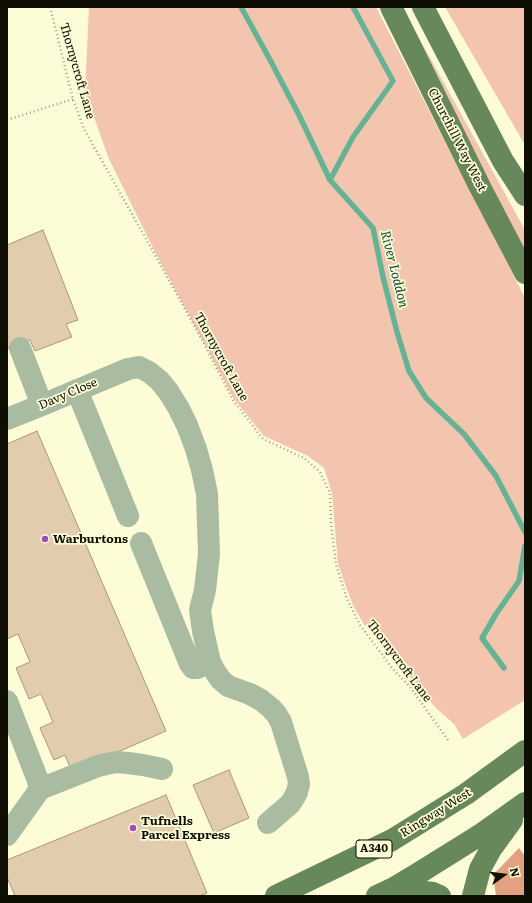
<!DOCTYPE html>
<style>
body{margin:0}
#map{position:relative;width:532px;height:903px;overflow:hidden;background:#fcfcd7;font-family:Literata,serif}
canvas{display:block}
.frame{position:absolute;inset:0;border:8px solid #0e0e03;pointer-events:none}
.north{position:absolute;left:484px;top:855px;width:40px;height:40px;-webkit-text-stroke:3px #fcfcd7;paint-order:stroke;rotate:76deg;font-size:11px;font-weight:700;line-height:16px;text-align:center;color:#0e0e03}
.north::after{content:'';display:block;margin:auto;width:14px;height:18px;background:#0e0e03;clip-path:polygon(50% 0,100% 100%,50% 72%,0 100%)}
</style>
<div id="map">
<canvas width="532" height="903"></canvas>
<div class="frame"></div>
<div class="north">N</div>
</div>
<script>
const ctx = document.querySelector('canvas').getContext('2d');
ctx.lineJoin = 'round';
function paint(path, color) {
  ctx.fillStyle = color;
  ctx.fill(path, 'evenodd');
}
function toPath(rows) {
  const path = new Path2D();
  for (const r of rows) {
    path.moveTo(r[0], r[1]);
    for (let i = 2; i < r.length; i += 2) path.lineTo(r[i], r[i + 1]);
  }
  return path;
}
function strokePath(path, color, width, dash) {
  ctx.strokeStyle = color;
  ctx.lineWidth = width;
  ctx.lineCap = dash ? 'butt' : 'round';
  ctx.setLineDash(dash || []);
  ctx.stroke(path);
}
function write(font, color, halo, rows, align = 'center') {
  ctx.font = font + ' Literata,serif';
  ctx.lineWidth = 3.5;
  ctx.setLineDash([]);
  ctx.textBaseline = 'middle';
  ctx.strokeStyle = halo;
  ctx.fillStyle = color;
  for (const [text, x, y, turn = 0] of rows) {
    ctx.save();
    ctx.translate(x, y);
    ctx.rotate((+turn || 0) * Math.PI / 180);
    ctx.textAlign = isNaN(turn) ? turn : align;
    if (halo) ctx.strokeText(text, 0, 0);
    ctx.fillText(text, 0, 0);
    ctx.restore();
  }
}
paint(toPath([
 [89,7,376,7,525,298,525,700,463,739,454,724,436,708,363,623,352,603,338,564,332,493,324,468,308,456,264,436,234,399,154,250,109,159,85,92],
 [395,7,403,7,413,27,525,230,525,259],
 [445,7,525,7,525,145]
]), '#f4c5ae');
paint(toPath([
 [519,848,525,856,525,896,496,896,493,875]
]), '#e4a17f');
strokePath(toPath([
 [241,7,268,56,299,115,330,180,373,228,383,277,397,332,409,371,426,398,464,434,496,476,525,532],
 [330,180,353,137,393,81,353,7],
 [504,668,482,638,496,614,519,581,525,546]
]), '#63b495', 5.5);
const building = toPath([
 [43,230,78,320,66,324,72,337,35,351,30,340,7,349,7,245,43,230],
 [37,431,166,731,72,772,65,755,54,760,40,728,53,722,41,694,29,699,16,668,30,662,18,634,7,639,7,444,37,431],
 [229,770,249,818,214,833,193,785,229,770],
 [166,795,207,893,199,896,15,896,7,877,7,860,166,795]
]);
paint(building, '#e1ccad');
strokePath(building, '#ab9779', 1);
strokePath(toPath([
 [50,7,73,99,84,129,154,253,200,336,233,400,263,439,304,458,320,472,330,493,331,523,336,564,347,599,360,625,392,668,410,687,448,740],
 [7,120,73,99]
]), '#a1a186', 2.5, [1, 3]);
strokePath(toPath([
 [20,348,42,405],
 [77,390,128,516],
 [7,419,42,405,128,369,139,367,149,372,159,380,168,391,178,407,187,425,196,449,202,470,207,494,209,554,205,590,200,610,203,631,210,662,197,668,193,668,190,664,141,543],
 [210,662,216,673,221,680,228,686,250,694,261,700,271,708,277,715,281,722,298,777,299,784,297,792,294,798,290,804,268,823],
 [7,701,37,778,40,789],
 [7,835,40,789,98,766,106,764,117,762,128,763,143,765,162,769]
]), '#a9bca2', 22);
strokePath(toPath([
 [391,7,480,187,525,273],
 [423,7,503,161,525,195],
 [394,888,433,893,440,896],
 [276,896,392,840,466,794,525,751],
 [377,896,394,888,419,873,483,833,525,803],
 [473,896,480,869,491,849,512,820]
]), '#67885a', 22);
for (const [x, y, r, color] of [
 [45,539,4,"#a34cb9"],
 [133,828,4,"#a34cb9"]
]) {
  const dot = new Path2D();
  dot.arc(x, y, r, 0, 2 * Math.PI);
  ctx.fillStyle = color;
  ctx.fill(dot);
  strokePath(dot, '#fcfcd7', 1.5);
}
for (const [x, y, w] of [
 [374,849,36]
]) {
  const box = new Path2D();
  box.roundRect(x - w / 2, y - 9, w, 18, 3);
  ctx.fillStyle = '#fcfcd7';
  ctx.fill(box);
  strokePath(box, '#0e0e03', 1);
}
write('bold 11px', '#0e0e03', null, [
 ["A340",374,849]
]);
write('12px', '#0e0e03', '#fcfcd7', [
 ["Thornycroft Lane",77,71,74],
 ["Churchill Way West",457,140,63],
 ["Thornycroft Lane",221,357,61],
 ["Davy Close",68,394,-23],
 ["Thornycroft Lane",399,661,53],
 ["Ringway West",436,813,-32]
]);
write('bold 12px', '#0e0e03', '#fcfcd7', [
 ["Warburtons",53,539],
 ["Tufnells",141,821],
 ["Parcel Express",141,835]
], 'left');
write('italic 13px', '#074d39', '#fcfcd7', [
 ["River Loddon",394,269,76]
]);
</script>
